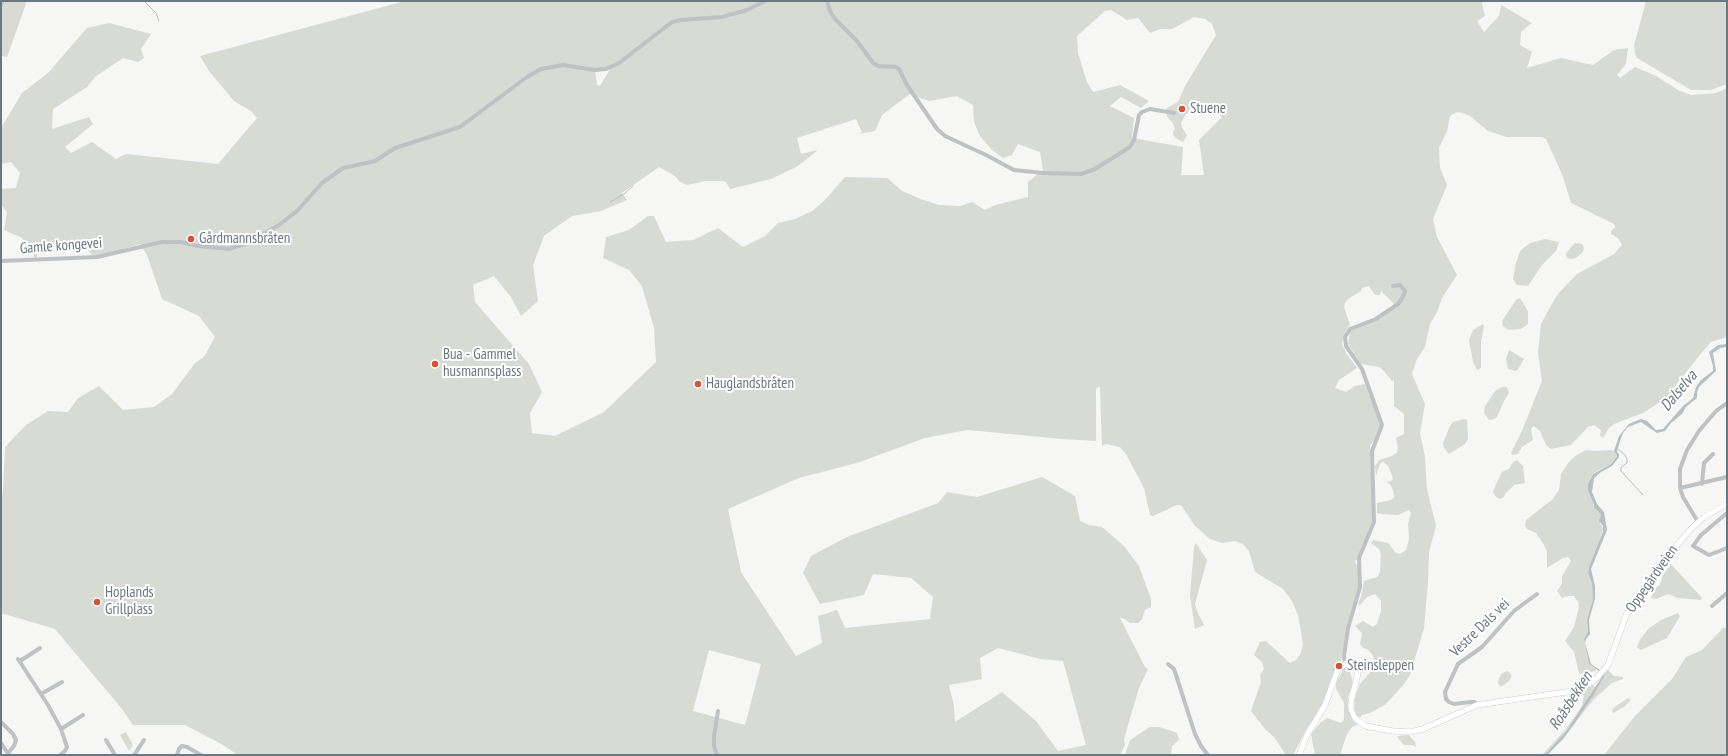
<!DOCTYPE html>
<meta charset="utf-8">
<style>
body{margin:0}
#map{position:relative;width:1728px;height:756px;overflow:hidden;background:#f6f6f4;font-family:"PT Sans Narrow",sans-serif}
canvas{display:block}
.frame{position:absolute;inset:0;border:2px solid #697881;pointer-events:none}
</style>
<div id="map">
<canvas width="1728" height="756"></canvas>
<div class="frame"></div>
</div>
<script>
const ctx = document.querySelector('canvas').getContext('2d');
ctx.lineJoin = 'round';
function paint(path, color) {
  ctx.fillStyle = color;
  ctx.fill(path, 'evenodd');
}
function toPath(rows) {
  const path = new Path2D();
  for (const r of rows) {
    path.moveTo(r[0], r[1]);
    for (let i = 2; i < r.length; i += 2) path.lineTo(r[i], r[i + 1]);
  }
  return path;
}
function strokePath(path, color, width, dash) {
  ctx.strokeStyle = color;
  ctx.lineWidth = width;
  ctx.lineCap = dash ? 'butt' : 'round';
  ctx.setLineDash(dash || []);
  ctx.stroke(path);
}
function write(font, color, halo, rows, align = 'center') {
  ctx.font = font + ' "PT Sans Narrow",sans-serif';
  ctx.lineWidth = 4;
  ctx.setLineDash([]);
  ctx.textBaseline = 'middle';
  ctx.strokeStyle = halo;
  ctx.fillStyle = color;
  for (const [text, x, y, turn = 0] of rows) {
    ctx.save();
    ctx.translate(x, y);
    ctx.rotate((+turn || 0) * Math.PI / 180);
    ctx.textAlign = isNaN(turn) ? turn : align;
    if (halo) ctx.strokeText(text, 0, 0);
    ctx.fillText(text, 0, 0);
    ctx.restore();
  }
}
paint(toPath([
 [1,1,27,1,7,57,1,56],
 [405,1,1483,1,1482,4,1485,16,1477,21,1484,32,1499,16,1501,5,1532,23,1521,32,1520,45,1532,52,1527,68,1561,58,1593,65,1614,50,1628,48,1626,64,1617,75,1620,78,1635,67,1656,76,1678,90,1691,95,1716,93,1727,88,1727,337,1711,342,1703,351,1665,399,1643,413,1614,424,1609,428,1603,438,1600,435,1601,430,1594,425,1588,427,1571,445,1551,449,1546,445,1540,431,1534,426,1531,429,1533,440,1522,447,1518,454,1512,455,1511,453,1522,431,1542,381,1538,352,1541,324,1548,311,1557,295,1577,274,1614,254,1622,245,1618,238,1611,234,1611,231,1615,227,1614,224,1571,203,1562,174,1546,139,1542,137,1507,137,1488,131,1470,116,1463,113,1457,112,1450,116,1447,131,1439,148,1440,168,1447,185,1433,219,1437,237,1457,275,1442,298,1437,312,1430,324,1425,347,1417,359,1412,374,1425,404,1420,433,1425,457,1427,489,1436,526,1429,552,1428,583,1424,628,1410,675,1404,684,1386,704,1370,713,1362,715,1359,719,1354,711,1355,697,1360,684,1373,669,1375,662,1372,654,1367,649,1363,648,1360,644,1362,633,1355,626,1363,621,1373,627,1377,624,1381,611,1381,601,1375,594,1367,597,1360,605,1358,603,1361,597,1364,581,1377,577,1380,572,1381,554,1379,549,1371,543,1373,540,1388,543,1396,553,1400,554,1406,550,1409,539,1408,524,1411,513,1409,510,1398,515,1382,514,1377,513,1377,503,1391,500,1394,497,1393,490,1390,484,1386,482,1391,481,1393,479,1392,475,1388,466,1383,461,1380,464,1376,476,1375,466,1379,460,1392,456,1397,452,1398,448,1396,438,1404,434,1404,414,1394,406,1394,380,1392,381,1383,370,1379,367,1361,364,1348,344,1350,331,1397,307,1381,291,1380,295,1375,295,1369,286,1362,288,1361,291,1348,299,1345,303,1344,307,1350,325,1345,332,1342,344,1346,353,1357,368,1339,380,1335,388,1346,392,1355,386,1365,384,1381,426,1374,441,1370,445,1373,519,1357,560,1355,561,1358,568,1358,588,1347,624,1341,662,1335,669,1322,709,1305,732,1293,755,1286,755,1274,737,1265,729,1251,711,1261,682,1260,675,1264,669,1262,662,1254,655,1260,642,1265,641,1267,642,1290,663,1296,660,1300,655,1303,645,1302,637,1298,615,1292,601,1283,589,1255,572,1249,551,1243,544,1235,541,1222,543,1210,539,1195,526,1181,505,1177,505,1153,516,1150,515,1144,488,1126,454,1120,447,1106,444,1102,446,1100,387,1096,388,1096,441,1062,439,968,430,925,438,860,462,799,478,728,509,741,572,796,656,822,643,818,616,837,610,845,628,930,619,933,597,911,578,873,574,864,595,820,604,803,573,811,556,847,537,938,503,947,492,977,497,1042,477,1075,496,1080,521,1089,525,1102,527,1124,546,1139,566,1151,599,1151,607,1145,610,1142,619,1138,623,1130,623,1123,618,1120,618,1145,667,1148,669,1139,688,1124,739,1125,745,1120,755,238,755,223,745,185,725,133,725,122,709,55,629,1,613,1,498,3,491,5,447,26,425,48,411,68,412,78,398,99,386,123,410,154,407,172,394,195,363,204,357,215,337,199,316,162,299,147,255,140,244,95,258,86,248,65,242,55,247,39,249,36,259,22,238,4,230,7,212,1,204,1,189,16,188,20,173,11,162,1,164,1,128,22,93,48,73,87,28,109,23,151,34,141,49,144,58,138,62,123,58,95,77,87,87,53,109,52,129,89,117,93,124,65,147,71,153,92,142,116,159,126,154,218,164,257,118,252,112,234,101,209,71,200,56],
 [1111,10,1127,20,1138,18,1150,33,1160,29,1172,29,1194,17,1205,19,1212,24,1216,35,1185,86,1178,102,1167,108,1165,112,1168,118,1172,122,1175,128,1173,133,1174,137,1183,142,1187,135,1182,128,1181,123,1186,114,1193,111,1205,112,1207,113,1217,111,1222,117,1199,140,1204,175,1181,175,1183,147,1132,138,1134,118,1110,106,1121,97,1141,108,1149,101,1120,85,1093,92,1087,82,1078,53,1077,36,1105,11],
 [602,69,610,69,600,86,597,85,595,71],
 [910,94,929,101,957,96,973,105,974,122,980,136,992,150,1003,158,1012,155,1018,144,1040,152,1043,170,1028,182,1028,197,995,205,985,210,972,202,960,206,939,205,921,199,902,191,887,178,845,177,824,201,812,211,795,219,778,223,765,236,743,247,718,228,693,240,666,242,654,216,648,216,629,230,606,237,603,258,629,270,642,286,654,328,656,362,604,412,555,436,532,433,530,413,542,392,529,364,475,302,473,285,494,276,511,297,521,316,538,301,533,265,544,236,572,216,601,211,627,200,622,193,659,167,675,176,680,182,687,185,706,181,723,181,726,182,730,189,771,179,798,166,818,150,801,154,797,138,856,119,862,132,859,134,875,131,882,115],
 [998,648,1040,659,1063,661,1086,745,1058,751,1036,721,1002,692,955,722,954,706,949,685,982,679,980,658],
 [709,650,761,664,745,725,693,711],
 [1646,1,1727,1,1727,84,1711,90,1691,90,1637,58,1635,53,1634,46],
 [1545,239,1559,242,1556,251,1542,265,1528,286,1517,285,1513,279,1516,263,1520,251,1530,243],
 [1575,243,1582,244,1584,248,1583,252,1576,258,1570,259,1566,257,1566,253],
 [1520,298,1528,311,1528,324,1521,329,1508,330,1503,326,1502,321,1516,300],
 [1483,324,1484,327,1481,341,1481,368,1477,370,1473,362,1469,340,1473,330],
 [1509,350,1524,359,1519,368,1516,371,1508,369,1506,359],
 [1502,387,1507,387,1509,393,1504,401,1497,417,1494,419,1489,420,1484,413,1485,406,1495,391],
 [1464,419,1467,420,1468,439,1465,444,1449,454,1444,448,1443,443,1450,426,1453,422],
 [1586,450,1594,451,1610,450,1614,451,1617,455,1611,464,1593,473,1588,484,1594,508,1597,510,1601,515,1600,523,1603,529,1599,545,1589,567,1588,573,1592,584,1593,599,1587,620,1588,632,1584,639,1589,663,1592,667,1597,669,1595,671,1584,674,1579,673,1574,652,1565,641,1574,627,1579,607,1578,602,1574,596,1568,596,1562,598,1557,591,1562,584,1562,576,1571,561,1568,557,1563,558,1547,568,1547,552,1544,545,1536,533,1527,529,1525,526,1526,520,1553,499,1559,490,1561,474,1569,462,1575,456],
 [1517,460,1523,466,1525,483,1514,485,1505,494,1504,497,1500,499,1496,497,1493,492,1496,484,1502,472,1509,469,1513,462],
 [1196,543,1207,560,1195,604,1197,611,1204,625,1195,629,1190,596,1194,547],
 [1671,564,1702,598,1701,600,1677,598,1669,594,1656,599,1651,598,1654,590,1661,583,1662,576],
 [1678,613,1680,616,1667,638,1641,650,1637,647,1640,640,1648,629,1661,620],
 [1723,628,1727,628,1727,752,1723,755,1604,755,1635,716,1672,679,1686,657,1702,650],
 [1345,666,1349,668,1353,683,1348,697,1348,707,1352,719,1358,725,1353,726,1347,734,1340,755,1315,755,1311,734,1321,722,1327,718,1341,723,1344,719,1344,703,1336,689,1336,683],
 [1608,670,1614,676,1623,677,1623,679,1612,683,1593,700,1563,739,1547,755,1574,724,1591,699,1603,678,1603,674],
 [1508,671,1512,676,1509,681,1501,687,1498,683,1499,678,1502,673],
 [1593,685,1595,687,1593,693,1575,719,1555,745,1545,755,1542,755,1565,730,1582,706,1584,696,1580,692],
 [1628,698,1631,700,1624,707,1613,713,1612,710,1616,706],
 [1150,727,1160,727,1177,733,1179,740,1172,746,1171,755,1125,755,1130,740],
 [126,732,133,745,129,751,120,735],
 [1409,735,1415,742,1416,747,1412,745,1404,745,1397,737,1398,736]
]), '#d7dbd4');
paint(toPath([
 [1727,344,1727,347,1720,348,1713,353,1716,371,1699,387,1697,392,1697,398,1686,407,1682,414,1671,423,1665,431,1657,433,1641,422,1628,427,1623,433,1620,441,1617,452,1619,454,1619,457,1612,466,1601,472,1594,478,1592,492,1597,504,1604,512,1607,530,1591,569,1595,586,1595,599,1589,620,1590,634,1586,639,1585,643,1591,664,1600,670,1604,676,1595,693,1574,724,1563,739,1547,755,1545,755,1567,730,1602,677,1599,671,1589,664,1584,639,1588,632,1587,620,1593,599,1592,584,1588,573,1589,567,1603,532,1603,526,1599,521,1601,515,1597,510,1594,508,1594,505,1588,490,1588,484,1593,474,1611,464,1617,456,1614,451,1619,436,1629,424,1641,419,1647,421,1656,430,1663,429,1683,406,1693,398,1696,387,1701,380,1713,371,1713,366,1709,352,1718,345]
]), '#b5c0c4');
strokePath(toPath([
 [144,1,156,13,159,21],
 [1,8,4,1],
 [610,202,624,194,633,186],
 [1618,449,1625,455,1627,459,1627,463,1621,467,1621,471,1643,495]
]), '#b5c0c4', 1);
const secondary = toPath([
 [1299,755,1307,735,1325,705,1338,669,1347,663,1353,665,1358,673,1351,702,1351,709,1355,718,1365,726,1393,731,1410,732,1423,729,1477,705,1573,691,1584,687,1595,680,1608,665,1627,613,1656,570,1690,530,1704,517,1727,504]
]);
strokePath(secondary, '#b1b6b9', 6);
strokePath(toPath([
 [827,1,830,11,835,19,857,41,873,63,878,66,896,67,899,69,907,85,937,129,945,136,986,155,1014,170,1043,173,1081,174,1095,169,1130,147,1134,140,1139,115,1142,112,1150,109,1174,113],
 [1,261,97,257,162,242,181,242,198,246,229,249,248,243,279,225,297,211,322,183,343,168,375,161,395,148,460,127,527,77,541,69,563,65,595,70,606,69,619,63,672,22,681,20,722,17,747,10,765,1],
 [1702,484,1704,463,1713,454],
 [1680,488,1727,477],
 [1727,513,1701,535,1693,546,1709,555,1727,548],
 [1698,522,1683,497,1680,488,1680,469,1687,450,1699,431,1716,411,1727,403],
 [1712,606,1727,593],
 [18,659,48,705,61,729,67,747,65,751,60,755],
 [20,661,40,648],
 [1345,663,1344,656,1348,628,1360,587,1359,558,1374,522,1372,451,1382,425,1362,369,1346,346,1345,337,1350,329,1376,319,1398,304,1403,297,1405,291,1400,285,1393,286],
 [1168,664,1174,669,1176,675,1195,734,1201,746,1208,755],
 [41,694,62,682],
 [1476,706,1475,702,1471,702,1454,704,1449,702,1446,699,1445,692,1458,664,1482,647,1514,611,1537,594],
 [1,722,13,734,16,740,14,746,8,753],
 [61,729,83,715],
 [106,740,115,755],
 [1,743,9,755],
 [134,755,144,740],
 [177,755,179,749,182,746,187,747,201,755],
 [717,755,714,746,714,736,718,711]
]), '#bec2c5', 4);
strokePath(secondary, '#fff', 5.5);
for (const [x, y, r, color] of [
 [1182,109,4,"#ce543c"],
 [191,239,4,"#ce543c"],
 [435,364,4,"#ce543c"],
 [698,384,4,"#ce543c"],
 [97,602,4,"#ce543c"],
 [1339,666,4,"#ce543c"]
]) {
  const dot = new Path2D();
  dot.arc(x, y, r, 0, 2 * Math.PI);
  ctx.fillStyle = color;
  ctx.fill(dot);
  strokePath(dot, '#fff', 1.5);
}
write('15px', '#697881', '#fff', [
 ["Stuene",1190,109],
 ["Gårdmannsbråten",199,239],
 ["Bua - Gammel",443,355],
 ["husmannsplass",443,372],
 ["Hauglandsbråten",706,384],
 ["Hoplands",105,593],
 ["Grillplass",105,610],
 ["Steinsleppen",1347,666]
], 'left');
write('15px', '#697881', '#fff', [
 ["Gamle kongevei",61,246,-4],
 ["Oppegårdveien",1652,579,-55],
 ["Vestre Dals vei",1480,628,-44]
]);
write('italic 16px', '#65787d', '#fff', [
 ["Dalselva",1679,391,-50],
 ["Roåsbekken",1571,701,-57]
]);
</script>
